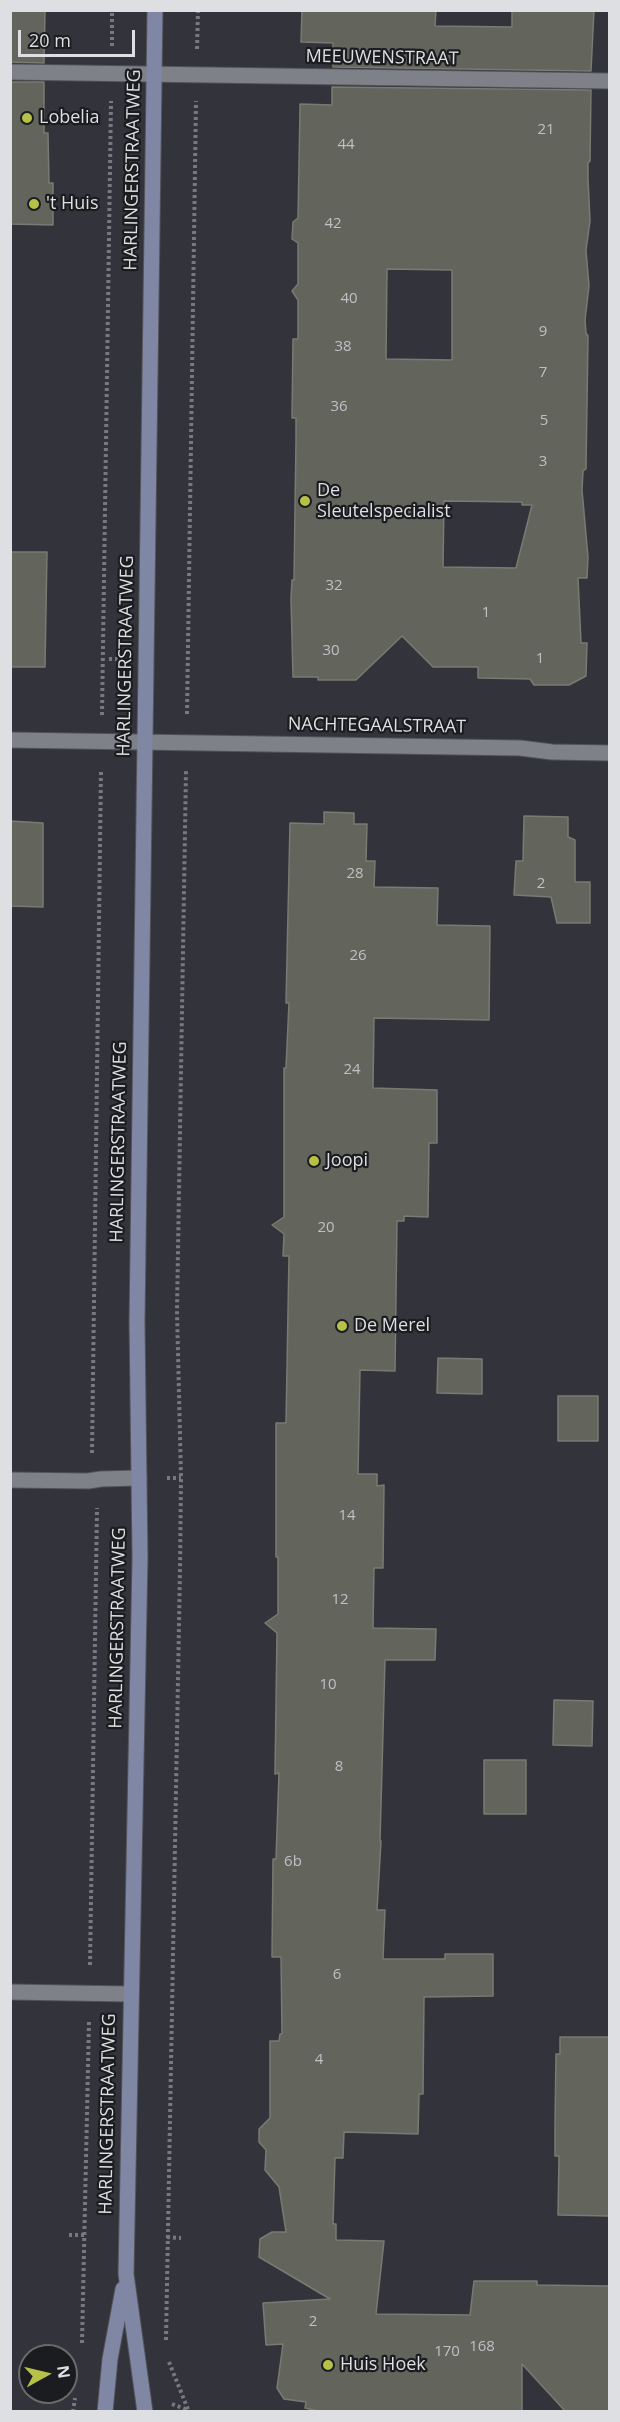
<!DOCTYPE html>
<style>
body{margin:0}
#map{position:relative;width:620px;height:2422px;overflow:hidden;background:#33343b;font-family:"Open Sans",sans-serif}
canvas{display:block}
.frame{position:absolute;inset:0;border:12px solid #dedfe3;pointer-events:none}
.north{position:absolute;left:18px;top:2344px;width:60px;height:60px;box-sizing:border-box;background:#1b1c1f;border:2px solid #696a6d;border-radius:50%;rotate:82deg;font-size:16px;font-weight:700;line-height:24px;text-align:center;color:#dedfe3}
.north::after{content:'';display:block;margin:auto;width:21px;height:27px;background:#b7c148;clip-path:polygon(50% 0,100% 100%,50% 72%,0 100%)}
.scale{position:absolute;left:18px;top:30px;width:117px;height:27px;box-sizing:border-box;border:3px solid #dedfe3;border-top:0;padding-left:8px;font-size:18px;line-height:21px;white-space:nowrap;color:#dedfe3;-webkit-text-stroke:4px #1b1c1f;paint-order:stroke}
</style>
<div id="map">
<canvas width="620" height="2422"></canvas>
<div class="frame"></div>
<div class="north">N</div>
<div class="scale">20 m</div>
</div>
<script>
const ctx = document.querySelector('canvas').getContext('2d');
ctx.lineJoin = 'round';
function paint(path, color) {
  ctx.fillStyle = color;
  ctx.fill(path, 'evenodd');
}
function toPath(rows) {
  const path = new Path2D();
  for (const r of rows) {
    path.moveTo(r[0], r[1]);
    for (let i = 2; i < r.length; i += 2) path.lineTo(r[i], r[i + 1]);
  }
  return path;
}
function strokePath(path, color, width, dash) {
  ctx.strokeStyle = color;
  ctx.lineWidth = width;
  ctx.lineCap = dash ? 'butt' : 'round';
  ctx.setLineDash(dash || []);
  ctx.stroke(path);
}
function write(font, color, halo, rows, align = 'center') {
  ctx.font = font + ' "Open Sans",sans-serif';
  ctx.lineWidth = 4.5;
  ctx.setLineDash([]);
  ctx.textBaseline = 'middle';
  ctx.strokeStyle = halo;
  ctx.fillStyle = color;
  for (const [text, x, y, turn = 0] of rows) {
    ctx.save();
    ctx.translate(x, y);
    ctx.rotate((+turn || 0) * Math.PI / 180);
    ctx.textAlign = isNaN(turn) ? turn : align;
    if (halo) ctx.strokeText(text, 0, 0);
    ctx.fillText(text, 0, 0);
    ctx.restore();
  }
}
const building = toPath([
 [10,10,45,10,44,63,10,62,10,10],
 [302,10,436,10,435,26,512,27,512,10,594,10,591,71,333,67,333,43,301,42,302,10],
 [10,82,44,82,44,133,48,133,49,183,53,183,53,225,10,224,10,82],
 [332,87,591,90,590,161,588,163,588,178,590,221,586,250,589,286,585,320,586,333,588,336,586,469,583,471,582,490,588,557,587,578,578,578,581,643,587,643,586,676,569,685,534,685,530,679,478,678,478,667,433,667,402,636,356,680,318,680,318,677,293,677,291,598,292,580,294,580,296,440,296,418,292,418,293,339,298,339,298,300,292,291,298,284,298,243,292,239,293,222,298,218,300,109,300,104,332,105,332,87],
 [387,269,452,270,452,360,386,359,387,269],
 [444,501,522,502,522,505,532,505,516,568,443,567,444,501],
 [10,552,47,552,45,667,10,667,10,552],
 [324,812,354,813,354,824,367,824,366,861,375,861,374,887,438,888,437,925,490,926,489,1020,374,1018,373,1088,437,1090,437,1143,429,1143,428,1217,404,1216,404,1221,397,1221,395,1371,360,1370,358,1474,377,1474,377,1486,384,1485,383,1568,374,1568,373,1628,436,1629,435,1660,385,1660,380,1841,381,1841,377,1910,385,1910,383,1959,445,1959,445,1954,493,1954,493,1996,424,1997,423,2094,419,2094,418,2134,344,2132,343,2158,335,2158,333,2224,336,2224,336,2240,384,2241,376,2314,470,2315,474,2281,537,2281,537,2285,609,2286,609,2411,566,2412,522,2364,522,2412,322,2412,305,2408,306,2402,284,2399,277,2388,283,2344,266,2345,263,2303,330,2299,259,2257,260,2239,272,2232,286,2232,279,2187,265,2170,266,2150,259,2142,259,2129,270,2118,270,2041,279,2041,280,2034,282,2034,281,1957,272,1957,273,1859,276,1859,279,1773,275,1774,277,1633,265,1623,278,1614,278,1557,276,1557,276,1423,286,1423,289,1256,283,1256,284,1234,272,1225,284,1217,284,1068,286,1068,289,1003,286,1003,290,823,324,824,324,812],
 [524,816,568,817,568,837,575,840,575,882,590,882,590,923,557,923,551,897,514,895,516,861,523,861,524,816],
 [10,821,43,823,43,907,10,906,10,821],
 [438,1358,482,1359,482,1394,437,1393,438,1358],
 [558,1396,598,1396,598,1441,558,1441,558,1396],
 [554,1700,593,1701,592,1746,553,1745,554,1700],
 [484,1760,526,1760,526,1814,484,1814,484,1760],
 [560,2037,609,2037,609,2216,558,2215,559,2156,555,2156,555,2126,556,2054,560,2054,560,2037]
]);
paint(building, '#63655d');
strokePath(building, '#797a72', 1.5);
const service = toPath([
 [10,1992,130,1994]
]);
const minor = toPath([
 [10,72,610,81],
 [10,1480,88,1481,101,1479,139,1478]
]);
const tertiary = toPath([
 [10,740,520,748,552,752,610,753]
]);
const secondary = toPath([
 [105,2412,110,2359,123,2289],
 [145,2412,126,2274,140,1558,137,1321,155,10]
]);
strokePath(service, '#515358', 17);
strokePath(minor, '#515358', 17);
strokePath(tertiary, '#515358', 17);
strokePath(secondary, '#515358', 17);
strokePath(toPath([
 [112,46,112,10],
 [197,49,198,10],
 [109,659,118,659],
 [187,714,196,101],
 [102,715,111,101],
 [92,1453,101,770],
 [167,1478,181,1478],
 [90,1965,97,1508],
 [69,2235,84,2235],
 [167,2237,181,2238],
 [166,2340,180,1570,181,1478,177,1311,186,770],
 [82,2343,89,2021],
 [169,2362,189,2412],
 [172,2404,188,2410],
 [73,2412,75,2398]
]), '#78797f', 4, [3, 3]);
strokePath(service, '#7f8189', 15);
strokePath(minor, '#7f8189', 15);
strokePath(tertiary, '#7f8189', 15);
strokePath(secondary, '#8087a5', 15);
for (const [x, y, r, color] of [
 [27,118,6,"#b7c148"],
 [34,204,6,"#b7c148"],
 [305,501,6,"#b7c148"],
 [314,1161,6,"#b7c148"],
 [342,1326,6,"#b7c148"],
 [328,2365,6,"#b7c148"]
]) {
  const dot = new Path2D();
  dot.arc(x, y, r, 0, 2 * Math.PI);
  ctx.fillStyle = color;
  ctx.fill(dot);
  strokePath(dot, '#1b1c1f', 2);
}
write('15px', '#bfc0c2', null, [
 ["21",546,130],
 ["44",346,145],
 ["42",333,224],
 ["40",349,299],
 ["9",543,332],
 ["38",343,347],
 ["7",543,373],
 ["36",339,407],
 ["5",544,421],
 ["3",543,462],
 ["32",334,586],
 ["1",486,613],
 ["30",331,651],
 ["1",540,659],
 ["28",355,874],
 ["2",541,884],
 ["26",358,956],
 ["24",352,1070],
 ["20",326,1228],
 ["14",347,1516],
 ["12",340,1600],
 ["10",328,1685],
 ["8",339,1767],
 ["6b",293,1862],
 ["6",337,1975],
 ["4",319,2060],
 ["2",313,2322],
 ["168",482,2347],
 ["170",447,2352]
]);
write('18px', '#dedfe3', '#1b1c1f', [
 ["MEEUWENSTRAAT",382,58,1],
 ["HARLINGERSTRAATWEG",133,170,-89],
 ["HARLINGERSTRAATWEG",126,656,-89],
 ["NACHTEGAALSTRAAT",377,726,1],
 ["HARLINGERSTRAATWEG",119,1142,-89],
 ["HARLINGERSTRAATWEG",118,1628,-89],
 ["HARLINGERSTRAATWEG",108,2114,-89]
]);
write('18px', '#dedfe3', '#1b1c1f', [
 ["Lobelia",39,118],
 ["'t Huis",46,204],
 ["De",317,491],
 ["Sleutelspecialist",317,512],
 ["Joopi",326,1161],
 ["De Merel",354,1326],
 ["Huis Hoek",340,2365]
], 'left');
</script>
